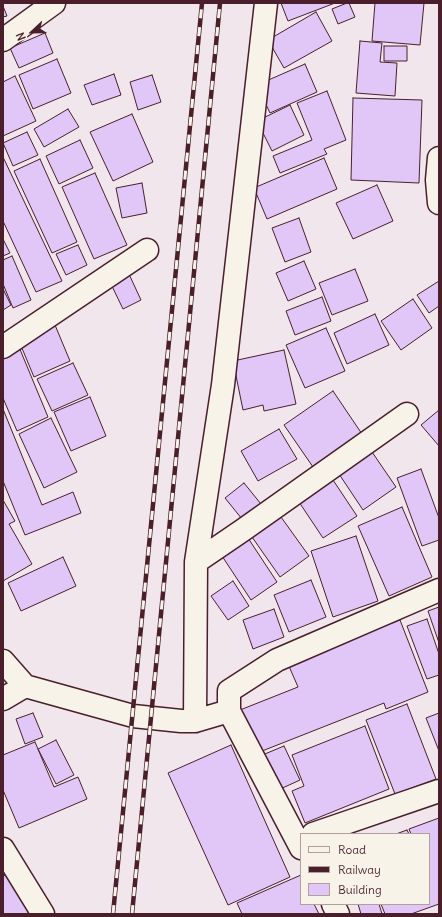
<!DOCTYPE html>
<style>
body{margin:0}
#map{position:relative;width:442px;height:917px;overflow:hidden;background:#f0e6ec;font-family:Delius,sans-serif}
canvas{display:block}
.frame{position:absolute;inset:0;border:4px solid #4a1f2b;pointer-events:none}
.legend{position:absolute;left:300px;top:833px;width:130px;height:72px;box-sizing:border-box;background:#f7f3e8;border:1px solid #b29e9c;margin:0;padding:5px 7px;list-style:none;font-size:12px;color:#4a1f2b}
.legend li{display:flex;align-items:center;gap:8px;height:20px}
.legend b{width:20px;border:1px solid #b29e9c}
.north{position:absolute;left:12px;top:12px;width:40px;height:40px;-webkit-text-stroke:3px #f7f3e8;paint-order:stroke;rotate:248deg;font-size:11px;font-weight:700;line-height:16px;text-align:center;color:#4a1f2b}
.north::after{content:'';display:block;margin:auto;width:14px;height:18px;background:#4a1f2b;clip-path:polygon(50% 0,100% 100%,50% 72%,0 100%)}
</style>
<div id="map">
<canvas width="442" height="917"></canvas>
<div class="frame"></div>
<ul class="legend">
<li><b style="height:5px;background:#f7f3e8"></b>Road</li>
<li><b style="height:5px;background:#4a1f2b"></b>Railway</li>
<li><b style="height:11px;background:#e0c7f7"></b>Building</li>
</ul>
<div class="north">N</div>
</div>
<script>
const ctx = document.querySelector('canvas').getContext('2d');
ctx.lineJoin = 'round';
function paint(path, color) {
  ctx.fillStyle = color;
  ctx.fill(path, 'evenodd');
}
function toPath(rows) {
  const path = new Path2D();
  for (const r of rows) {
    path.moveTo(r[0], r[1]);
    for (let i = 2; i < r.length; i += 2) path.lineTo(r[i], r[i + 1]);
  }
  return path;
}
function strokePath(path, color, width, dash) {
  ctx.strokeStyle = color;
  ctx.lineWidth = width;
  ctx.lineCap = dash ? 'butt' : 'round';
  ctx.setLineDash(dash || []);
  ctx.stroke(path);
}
const building = toPath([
 [281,3,335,3,288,21,281,3],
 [347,3,349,3,355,17,338,24,332,9,347,3],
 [375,3,424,3,420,45,372,41,375,3],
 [3,6,7,16,3,17,3,6],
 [316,12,332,41,284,68,268,40,316,12],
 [45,33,53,53,19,68,10,48,45,33],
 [360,41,382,43,380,62,397,63,395,96,356,93,360,41],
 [384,46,407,46,407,61,384,61,384,46],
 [57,59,71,93,33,109,19,75,57,59],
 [305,64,317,92,270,113,257,85,305,64],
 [114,74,121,95,92,105,84,85,114,74],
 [152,75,161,102,138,110,130,82,152,75],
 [15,76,36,121,3,136,3,82,15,76],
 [327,91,346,140,324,149,327,154,280,173,273,156,312,140,297,103,327,91],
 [353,98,422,100,419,183,351,180,353,98],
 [290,105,304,135,272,151,257,121,290,105],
 [68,109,79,127,44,147,34,129,68,109],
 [132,114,153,162,113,181,90,132,132,114],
 [27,132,38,155,13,166,3,143,27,132],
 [80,140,93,168,59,184,46,156,80,140],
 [3,157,62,281,36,292,3,221,3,157],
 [324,158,337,189,267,219,254,188,324,158],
 [40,159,77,242,52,253,14,171,40,159],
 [95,173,127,245,94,259,62,187,95,173],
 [142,183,147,213,122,218,116,188,142,183],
 [377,185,393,221,353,239,336,203,377,185],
 [299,218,311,252,285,262,272,228,299,218],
 [3,239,10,253,3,256,3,239],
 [78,245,87,265,66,275,56,254,78,245],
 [12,256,31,300,13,308,3,284,3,260,12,256],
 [304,261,316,289,288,301,276,273,304,261],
 [355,269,368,301,332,315,319,283,355,269],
 [128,272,141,300,123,309,109,280,128,272],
 [439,281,439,306,429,313,417,295,439,281],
 [4,291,11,305,3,310,3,292,4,291],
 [322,297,331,321,295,335,286,311,322,297],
 [413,299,432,328,401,350,381,321,413,299],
 [375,314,389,345,347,364,334,333,375,314],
 [55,325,70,361,34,377,19,341,55,325],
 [326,328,345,371,305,388,286,345,326,328],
 [19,347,48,417,17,431,3,398,3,354,19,347],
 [284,350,296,404,264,411,263,405,243,410,233,361,284,350],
 [73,363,88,395,52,411,37,379,73,363],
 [333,391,362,434,313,467,284,425,333,391],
 [90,397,106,436,71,451,54,412,90,397],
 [3,409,42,505,73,492,81,513,25,535,3,481,3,409],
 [439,410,439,446,421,425,439,410],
 [51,418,77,472,44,488,19,434,51,418],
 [279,429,297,459,258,481,241,451,279,429],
 [370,449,396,487,363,510,337,471,370,449],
 [421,469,439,518,439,540,422,546,397,478,421,469],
 [333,480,357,516,323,538,299,502,333,480],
 [244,483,261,504,242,519,225,498,244,483],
 [3,500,15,521,9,524,32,564,3,581,3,500],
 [402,507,432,577,389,596,358,526,402,507],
 [281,517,309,556,280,577,252,537,281,517],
 [356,536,378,601,333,617,311,551,356,536],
 [248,538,277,582,251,600,222,556,248,538],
 [63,557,76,586,21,611,8,583,63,557],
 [311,580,326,617,289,632,274,595,311,580],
 [233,581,249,606,228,620,211,596,233,581],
 [439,607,439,643,428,611,439,607],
 [274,609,284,637,253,649,243,620,274,609],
 [427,619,439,654,439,675,427,679,407,626,427,619],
 [400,620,428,692,386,709,384,703,257,753,240,710,298,687,288,664,400,620],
 [407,704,436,779,395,794,366,720,407,704],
 [33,713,43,737,25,744,16,719,33,713],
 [439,713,439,751,426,718,439,713],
 [365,726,389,789,305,823,292,791,304,786,292,755,365,726],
 [56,740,74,775,56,784,38,749,56,740],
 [35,742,54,787,78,777,87,799,19,828,3,790,3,755,35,742],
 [231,745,290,877,228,905,168,773,231,745],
 [284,746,300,780,276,791,260,756,284,746],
 [439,818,439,904,411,914,385,914,381,904,429,904,429,834,411,834,409,829,439,818],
 [407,830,409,834,396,834,407,830],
 [10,873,29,914,3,914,3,876,10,873],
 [301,875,301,904,314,904,319,914,242,914,237,903,301,875],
 [358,904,379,904,382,914,361,914,358,904]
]);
paint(building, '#e0c7f7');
strokePath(building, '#4a1f2b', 1);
const minor = toPath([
 [3,40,54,3],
 [439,158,437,180,439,203],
 [3,347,147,250],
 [196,562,243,530,407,414],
 [3,661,25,686],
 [3,699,25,686,133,716,181,721,195,721,229,711,301,848],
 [229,711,229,691,277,660,439,590],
 [195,721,196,562,223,385,266,3],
 [313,834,439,791],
 [3,849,43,914],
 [333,904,338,914]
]);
strokePath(minor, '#4a1f2b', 25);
strokePath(minor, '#f7f3e8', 22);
const rail = toPath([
 [113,914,202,3],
 [132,914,220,3]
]);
strokePath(rail, '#4a1f2b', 4.5);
strokePath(rail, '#f7f3e8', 3, [9]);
</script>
